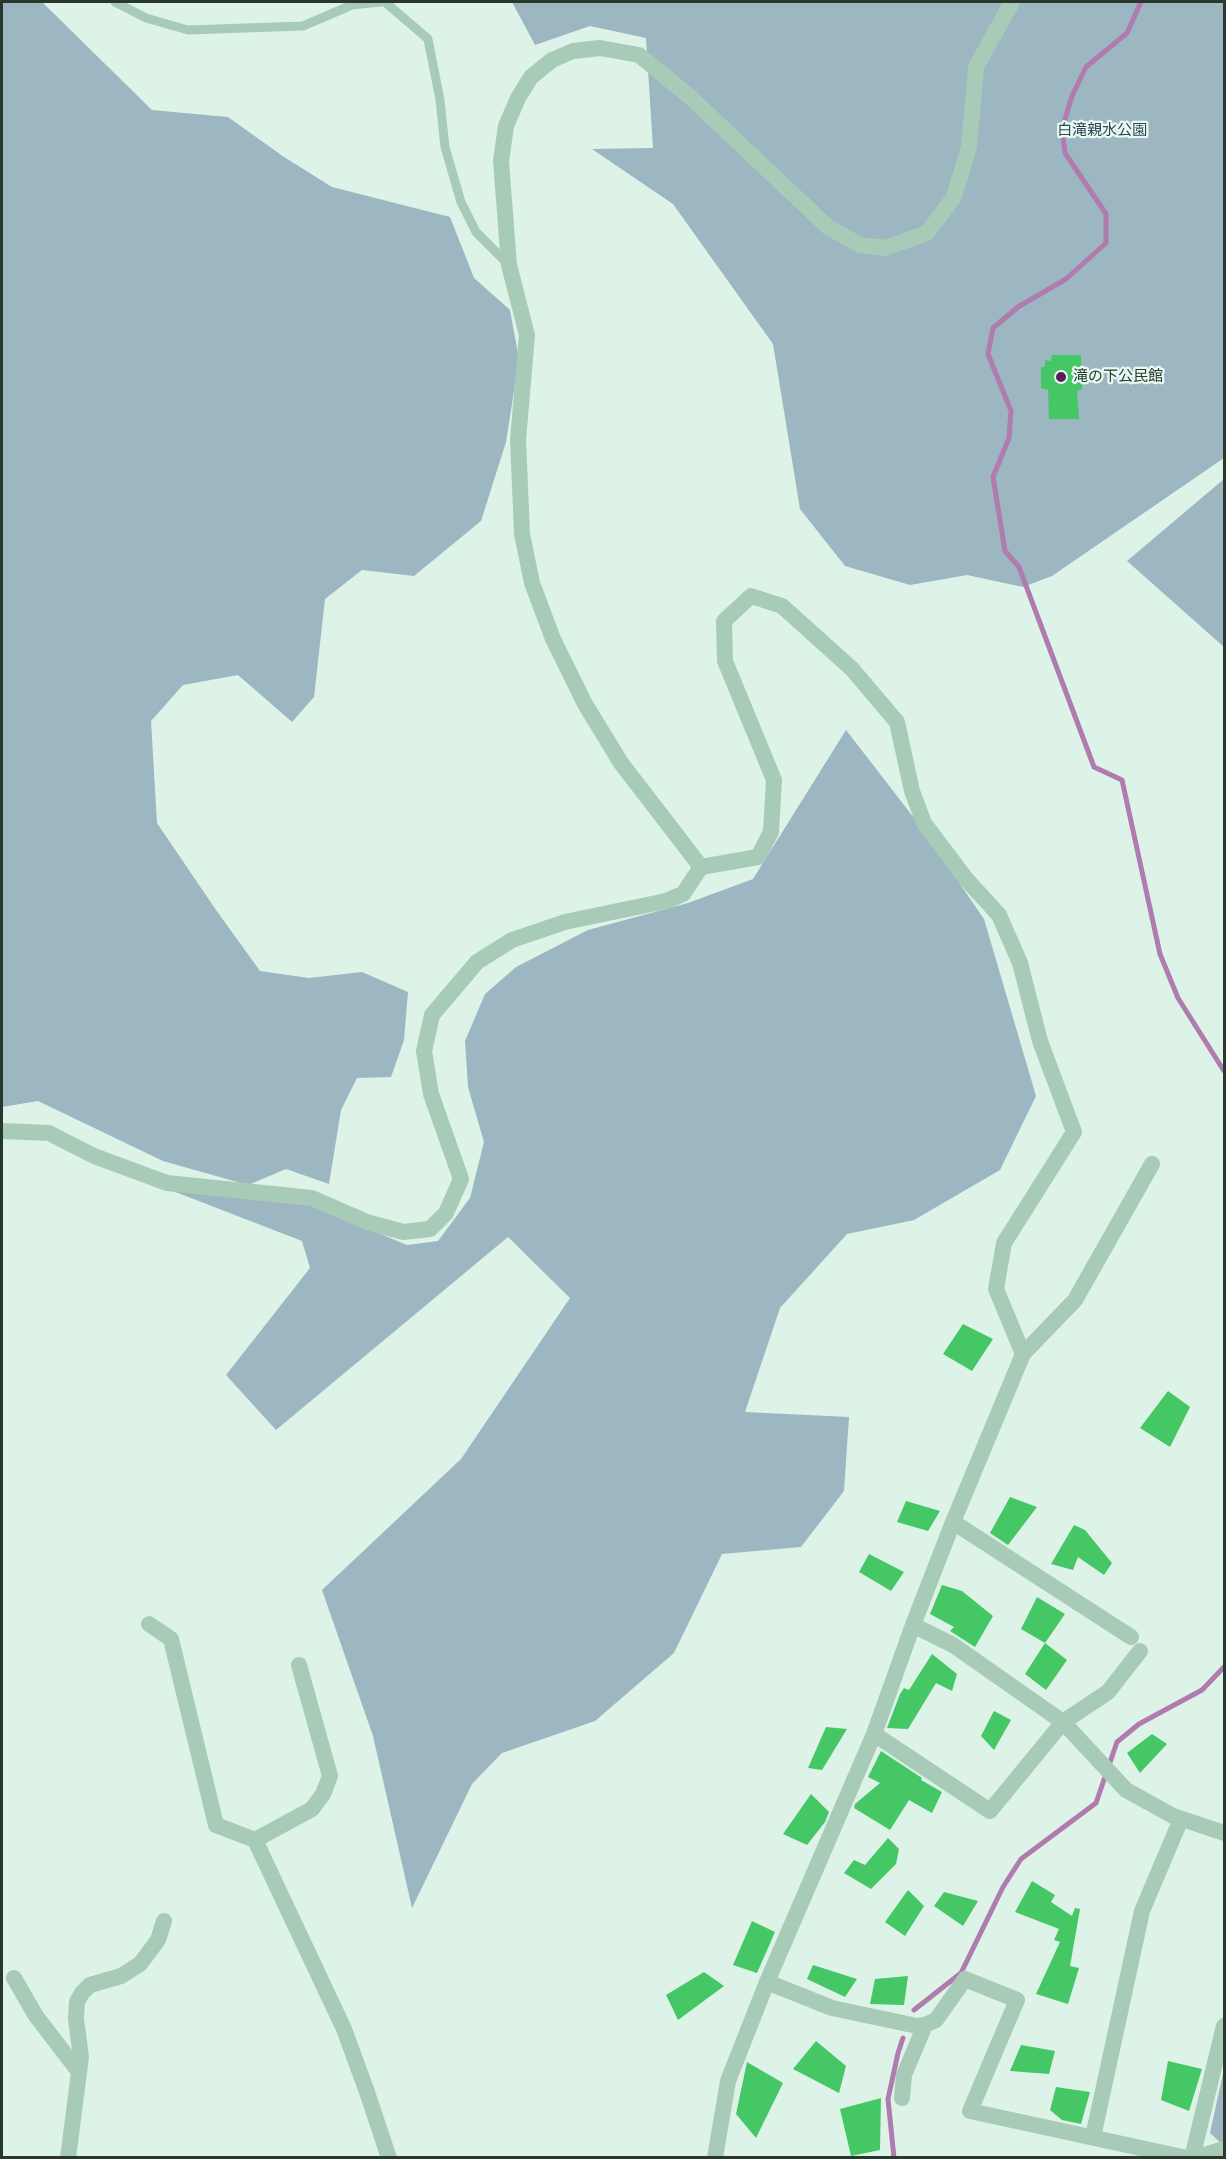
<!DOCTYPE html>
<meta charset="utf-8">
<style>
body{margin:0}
#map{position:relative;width:1226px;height:2159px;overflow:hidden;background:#ddf3e8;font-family:Figtree,sans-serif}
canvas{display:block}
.frame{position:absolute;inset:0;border:3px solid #29382d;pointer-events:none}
</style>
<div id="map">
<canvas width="1226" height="2159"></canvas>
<div class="frame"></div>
</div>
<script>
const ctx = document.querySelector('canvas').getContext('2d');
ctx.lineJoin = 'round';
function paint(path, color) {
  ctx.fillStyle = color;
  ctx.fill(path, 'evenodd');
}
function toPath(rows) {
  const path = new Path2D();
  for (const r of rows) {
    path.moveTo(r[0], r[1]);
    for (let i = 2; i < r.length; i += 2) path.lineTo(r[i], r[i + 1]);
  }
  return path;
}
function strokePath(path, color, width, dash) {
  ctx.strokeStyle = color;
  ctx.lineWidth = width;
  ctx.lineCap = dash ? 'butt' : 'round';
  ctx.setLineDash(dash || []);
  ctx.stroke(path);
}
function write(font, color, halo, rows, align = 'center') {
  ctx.font = font + ' Figtree,"Noto Sans JP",sans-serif';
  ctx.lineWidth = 4.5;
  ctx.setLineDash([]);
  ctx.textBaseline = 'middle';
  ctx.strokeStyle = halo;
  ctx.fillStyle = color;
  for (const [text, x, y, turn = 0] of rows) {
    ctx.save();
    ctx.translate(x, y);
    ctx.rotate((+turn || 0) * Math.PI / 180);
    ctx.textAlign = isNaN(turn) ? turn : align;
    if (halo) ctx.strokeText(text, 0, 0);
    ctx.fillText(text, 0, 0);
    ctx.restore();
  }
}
paint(toPath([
 [2,2,42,2,152,110,228,117,284,157,332,187,450,217,474,278,510,310,519,359,506,442,481,521,414,576,362,570,325,599,314,697,292,722,238,675,183,685,151,721,157,823,216,910,260,971,309,978,362,972,408,992,404,1040,391,1077,357,1078,341,1110,329,1184,286,1169,248,1185,163,1161,38,1101,2,1107],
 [512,2,1224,2,1224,458,1052,576,1023,587,967,575,910,585,845,566,800,509,773,344,673,204,592,149,653,148,646,38,590,26,535,45],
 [1224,479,1224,647,1127,561],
 [846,730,921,827,984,919,1036,1096,1000,1170,914,1220,847,1234,780,1308,745,1412,849,1417,844,1491,801,1547,722,1554,674,1653,595,1721,502,1753,472,1784,412,1908,373,1736,322,1590,461,1459,570,1298,508,1237,276,1430,226,1375,310,1268,302,1241,116,1169,308,1204,407,1245,438,1241,470,1198,484,1142,468,1087,465,1041,485,994,516,967,588,930,688,903,753,879],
 [1224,2069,1224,2141,1221,2143,1210,2133]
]), '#9cb6c2');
strokePath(toPath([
 [1141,2,1127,33,1086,67,1072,96,1062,129,1065,153,1106,214,1106,243,1066,279,1018,307,993,328,988,354,1011,411,1009,438,993,477,1005,551,1019,567,1094,767,1122,780,1160,954,1178,998,1224,1071],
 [914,2010,961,1973,1003,1887,1021,1859,1096,1803,1117,1742,1139,1724,1202,1690,1224,1667],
 [894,2158,888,2099,898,2053,903,2038]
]), '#b07bae', 5);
paint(toPath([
 [1052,355,1081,355,1082,389,1077,391,1079,419,1049,419,1048,390,1041,388,1041,367,1045,367,1045,360,1051,361],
 [963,1324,993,1339,972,1371,943,1354],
 [1168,1391,1190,1407,1170,1447,1140,1428],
 [1010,1497,1037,1507,1008,1545,990,1533],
 [906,1501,940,1511,928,1531,897,1522],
 [1074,1525,1085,1530,1112,1563,1104,1575,1078,1557,1073,1570,1051,1564],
 [869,1554,904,1572,891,1591,859,1572],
 [942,1585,962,1591,993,1616,975,1647,950,1631,954,1627,930,1614],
 [1037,1597,1065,1614,1045,1643,1021,1629],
 [1045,1643,1067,1660,1046,1690,1025,1674],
 [932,1654,957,1674,952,1691,936,1683,908,1729,887,1728,900,1694,904,1688,909,1690],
 [994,1711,1011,1720,994,1750,981,1736],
 [826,1727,847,1729,822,1770,808,1768],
 [1152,1734,1167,1744,1140,1773,1127,1753],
 [881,1751,922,1778,921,1780,942,1792,932,1813,909,1800,890,1830,854,1808,855,1804,880,1783,868,1777],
 [811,1794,829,1812,825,1822,807,1845,783,1834],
 [888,1838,899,1849,896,1864,871,1889,844,1873,854,1860,865,1865],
 [1032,1881,1055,1895,1051,1902,1072,1916,1075,1908,1080,1909,1070,1966,1079,1968,1068,2004,1036,1994,1060,1942,1054,1940,1059,1929,1015,1912],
 [908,1890,924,1906,905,1936,885,1922],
 [944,1892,978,1901,963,1926,934,1906],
 [752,1921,775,1932,757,1973,733,1965],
 [813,1965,857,1979,845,1997,807,1979],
 [704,1972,724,1986,678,2020,666,1995],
 [908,1976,904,2005,870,2004,875,1979],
 [816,2041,846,2066,839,2093,793,2069],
 [1021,2045,1055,2051,1049,2074,1010,2071],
 [1168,2061,1202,2069,1189,2111,1161,2100],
 [747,2062,783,2083,756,2138,736,2114],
 [1056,2087,1090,2092,1081,2124,1062,2120,1050,2110],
 [881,2098,880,2150,851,2156,840,2109]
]), '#46c765');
strokePath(toPath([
 [115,2,146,18,188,30,303,26,352,5,381,2],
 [385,2,428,39,440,100,445,147,461,202,476,232,509,265]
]), '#a8cbb8', 9);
strokePath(toPath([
 [701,867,621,763,585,704,553,639,532,583,522,534,518,440,527,335,509,265,501,161,506,126,518,98,531,77,552,60,573,51,600,48,639,55,689,96,829,228,860,245,885,248,927,233,954,197,969,147,976,67,1012,2],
 [2,1131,49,1133,94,1156,167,1183,312,1198,367,1222,403,1232,430,1229,446,1213,461,1179,431,1094,424,1051,432,1015,477,962,512,940,565,922,666,901,683,894,701,867,758,857,771,832,774,780,725,661,724,621,751,596,782,606,852,669,897,722,912,791,924,823,967,880,999,915,1020,963,1040,1041,1074,1132,1004,1243,996,1289,1023,1354,953,1522,913,1625,874,1734,767,1982,728,2081,715,2158],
 [1023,1354,1075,1300,1152,1164],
 [953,1522,1131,1637],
 [149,1624,171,1639,216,1825,255,1840,344,2029,367,2092,389,2158],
 [913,1625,953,1645,1063,1722,1126,1790,1173,1816,1224,1833],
 [874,1734,990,1811,1063,1722,1108,1692,1140,1651],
 [255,1840,312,1809,323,1794,330,1776,299,1665],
 [14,1978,36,2016,79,2072],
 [767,1982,832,2008,917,2026,925,2025,936,2020,965,1979,1017,2000,970,2111,1187,2158],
 [902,2098,904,2075,925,2025],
 [1093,2137,1142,1911,1181,1819],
 [68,2158,81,2057,76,2019,77,2002,82,1993,90,1985,121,1976,140,1964,158,1940,164,1921],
 [1192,2158,1224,2026],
 [1195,2158,1224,2149]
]), '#a8cbb8', 16);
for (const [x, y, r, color] of [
 [1061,377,6,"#5a1d56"]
]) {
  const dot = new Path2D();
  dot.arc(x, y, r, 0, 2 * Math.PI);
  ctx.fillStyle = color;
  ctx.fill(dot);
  strokePath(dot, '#e9faf2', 2);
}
write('15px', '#2c4757', '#e9faf2', [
 ["白滝親水公園",1102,131]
]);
write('15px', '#29382d', '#e9faf2', [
 ["滝の下公民館",1073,377]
], 'left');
</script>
